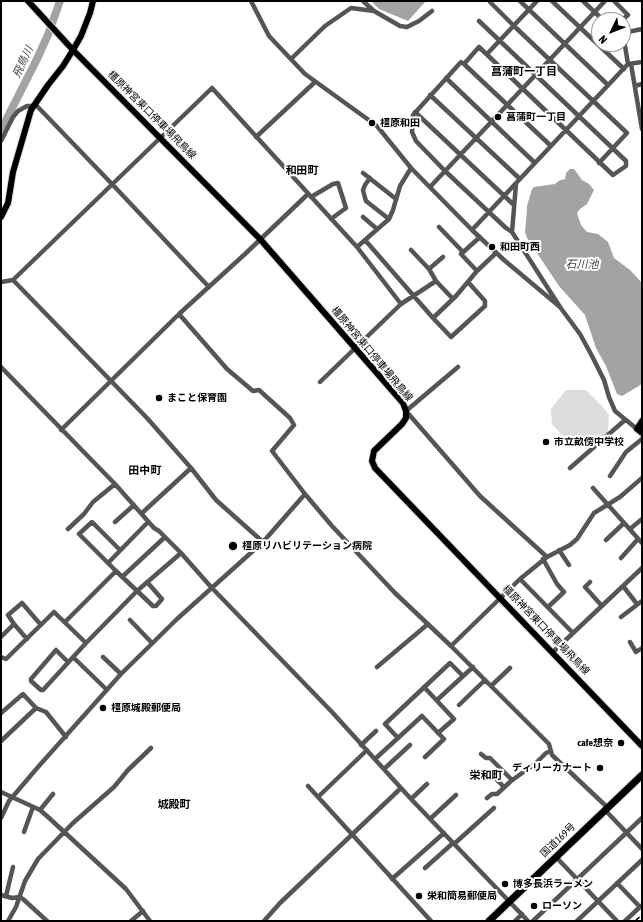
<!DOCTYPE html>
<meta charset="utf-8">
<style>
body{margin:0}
#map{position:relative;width:643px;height:922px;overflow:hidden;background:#fff;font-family:"Asap Condensed",sans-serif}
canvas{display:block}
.frame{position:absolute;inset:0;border:2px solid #000;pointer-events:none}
.north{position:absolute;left:591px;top:12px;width:40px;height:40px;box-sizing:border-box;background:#fff;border:1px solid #999;border-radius:50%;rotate:227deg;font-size:11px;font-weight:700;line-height:16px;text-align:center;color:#000}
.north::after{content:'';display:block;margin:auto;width:14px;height:18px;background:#000;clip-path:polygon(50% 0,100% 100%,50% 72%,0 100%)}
</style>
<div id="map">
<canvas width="643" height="922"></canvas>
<div class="frame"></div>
<div class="north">N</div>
</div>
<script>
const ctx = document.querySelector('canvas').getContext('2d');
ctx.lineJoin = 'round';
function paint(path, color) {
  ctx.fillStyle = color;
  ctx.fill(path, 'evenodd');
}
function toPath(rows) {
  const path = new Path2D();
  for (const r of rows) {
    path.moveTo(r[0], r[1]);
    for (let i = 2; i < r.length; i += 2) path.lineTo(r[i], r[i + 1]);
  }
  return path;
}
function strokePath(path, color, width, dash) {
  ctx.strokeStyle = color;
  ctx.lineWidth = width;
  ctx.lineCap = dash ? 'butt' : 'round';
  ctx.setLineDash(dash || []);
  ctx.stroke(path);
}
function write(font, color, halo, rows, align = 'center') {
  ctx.font = font + ' "Asap Condensed","Noto Sans JP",sans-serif';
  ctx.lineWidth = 4;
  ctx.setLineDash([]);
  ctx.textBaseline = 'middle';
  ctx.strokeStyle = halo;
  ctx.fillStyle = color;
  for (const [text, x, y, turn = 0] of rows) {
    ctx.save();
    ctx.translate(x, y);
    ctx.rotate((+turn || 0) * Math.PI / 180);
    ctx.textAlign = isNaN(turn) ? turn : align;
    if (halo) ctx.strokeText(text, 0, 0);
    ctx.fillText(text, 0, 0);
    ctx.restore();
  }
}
paint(toPath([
 [566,390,586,390,601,405,609,415,608,432,597,443,570,444,552,424,551,409]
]), '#dcdcdc');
paint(toPath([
 [371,1,426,1,408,21,379,9],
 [570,169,574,169,582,180,589,184,594,190,587,204,580,209,577,213,581,225,587,232,598,234,608,242,614,258,630,270,642,283,642,384,622,396,617,394,606,366,596,348,585,315,559,286,527,238,525,232,527,210,527,206,532,189,534,187,555,184,560,180,565,179,566,173]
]), '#a3a3a3');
strokePath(toPath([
 [1,130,36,61,48,35,60,1]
]), '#a3a3a3', 8);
const major = toPath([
 [28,1,73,50,260,239,403,403,406,411,406,418,402,424,374,451,372,461,375,468,642,746],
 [1,217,8,203,13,172,31,110,48,85,63,66,73,50,81,36,90,13,93,1],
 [642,421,637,429,642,433]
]);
const highway = toPath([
 [489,921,642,775]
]);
strokePath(major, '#dbdbdb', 8);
strokePath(highway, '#dbdbdb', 9);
strokePath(toPath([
 [251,1,269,36,305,74,377,126,411,168,472,230,504,260,560,307,580,334,592,356,604,380,609,397,615,411,637,429],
 [363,1,374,11,400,26,407,27,419,21,432,11],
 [490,1,490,2,514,26,627,133,599,163],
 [520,1,608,85],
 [552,1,624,69],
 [583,1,603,20],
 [614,1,628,15,622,20],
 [479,21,626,161,626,166,613,175,479,47,464,64,461,62,413,115,412,132,416,141,445,171,506,228,512,232,560,307],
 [623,33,642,29],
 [623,34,628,64],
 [487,54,537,1],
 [291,59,325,26,351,8,374,11],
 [464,64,551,146],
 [631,64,642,129],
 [446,78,535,163],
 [635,86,642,84],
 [430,95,520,179],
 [35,104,112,184,209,287],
 [415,112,514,205],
 [256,137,315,82],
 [1,141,13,117,18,111,27,106,34,106],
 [363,173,396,199],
 [370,178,365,185,363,190,365,198,366,201,389,219],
 [430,187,605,1],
 [311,197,333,184,338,183,346,208,331,219],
 [363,217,377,229],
 [439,227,463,252],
 [472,230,628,64,642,62],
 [512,232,516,184],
 [365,240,433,318,456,296,477,271,496,253],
 [357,247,389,219,393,210,400,186,411,168],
 [411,250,429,269,436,281,453,299],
 [429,269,443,257],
 [477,271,461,254,480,237],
 [13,280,147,418,191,468,216,500,263,542],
 [1,282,13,280,212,88,357,247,401,304],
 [179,314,227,369,253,391,259,390,290,418,294,425,272,451,305,494,332,526,395,593,451,646,549,744,552,755,607,807],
 [433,318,451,337,485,306,485,301,468,282],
 [1,367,115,484,154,528,159,531,181,553,211,587,332,712,411,799,528,921],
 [458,367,406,411,480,496,547,557,570,545,577,539,594,513,620,497,642,478],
 [320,382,401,304,436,281],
 [61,430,179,314,245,254,308,194],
 [570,468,625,420],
 [610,476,626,452,642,439],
 [593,488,642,543],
 [142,513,191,468],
 [115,522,134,505],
 [68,529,84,514,93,502,115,484],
 [630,529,642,519],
 [606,540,624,523],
 [120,550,92,522,79,534,116,571,153,606,156,606,162,599,147,582],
 [559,550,569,565],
 [621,558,638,539],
 [543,559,557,584,564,592,548,607],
 [108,563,148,522],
 [122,577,165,537],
 [520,579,573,633],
 [590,582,585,587,602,606],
 [623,586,637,604],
 [621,617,642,601],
 [130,620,152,643],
 [65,622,116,571],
 [14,624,27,639],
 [1,637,14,624,8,615,22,603,41,625],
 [630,642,636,652,642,648],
 [451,646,520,579,547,557],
 [553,652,642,568],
 [1,657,6,659,54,612,86,643],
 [73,657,106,689],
 [103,657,121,674],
 [68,662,56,650,31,679,31,681,41,690,43,690,86,643,137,591,181,553],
 [377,667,428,624],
 [491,686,510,668],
 [424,687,454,719,438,733],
 [437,700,473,667],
 [459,705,485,680],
 [1,713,23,694,36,708,46,712,66,737],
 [398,738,385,724,450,663,463,676],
 [1,741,36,708],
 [361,745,376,731],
 [481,754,486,758,490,758,512,780],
 [375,759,422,716,444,739,425,757],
 [384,769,410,745],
 [494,777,504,787],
 [308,786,431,921],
 [1,792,40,810,48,817,126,889,150,921],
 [318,797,367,750],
 [487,798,492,794,497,794,511,781,536,763,546,753,551,751],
 [411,799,427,784],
 [40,810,53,794],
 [605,810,642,849],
 [1,818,9,801,38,767,121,674,177,619,263,542,305,494],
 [430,819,456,795],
 [24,832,33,807],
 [454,844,494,808],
 [556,857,617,921],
 [425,868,453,843],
 [392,879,444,833],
 [617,883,640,907],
 [1,895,12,898,20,897,23,899,47,921],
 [6,896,13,867],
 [8,921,16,907,25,881,38,859,73,823,114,787,128,770,151,748],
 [131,921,143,911],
 [264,921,280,903,401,788],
 [515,921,522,914],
 [533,921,642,818],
 [577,921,642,860],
 [625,921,641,906]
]), '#555', 4.5);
strokePath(major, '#000', 6);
strokePath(highway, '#000', 7);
strokePath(toPath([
 [635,921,642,915]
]), '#000', 1.5, [6, 2, 1, 2]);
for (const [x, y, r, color] of [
 [498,117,4,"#000"],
 [372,123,4,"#000"],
 [492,247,4,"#000"],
 [159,398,4,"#000"],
 [546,442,4,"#000"],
 [233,546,5,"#000"],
 [103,708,4,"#000"],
 [621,743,4,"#000"],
 [600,768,4,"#000"],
 [505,884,4,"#000"],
 [419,896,4,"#000"],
 [534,906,4,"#000"]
]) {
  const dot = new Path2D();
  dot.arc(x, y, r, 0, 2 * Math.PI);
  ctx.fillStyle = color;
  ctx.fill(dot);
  strokePath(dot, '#fff', 1.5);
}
write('10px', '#000', '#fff', [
 ["橿原神宮東口停車場飛鳥線",152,115,45],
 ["橿原神宮東口停車場飛鳥線",372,354,50],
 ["橿原神宮東口停車場飛鳥線",546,630,46],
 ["国道169号",558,840,-44]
]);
write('bold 10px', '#000', '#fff', [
 ["菖蒲町一丁目",506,117],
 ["橿原和田",380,123],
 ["和田町西",500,247],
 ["まこと保育園",167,398],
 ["市立畝傍中学校",554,442],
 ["橿原リハビリテーション病院",242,546],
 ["橿原城殿郵便局",111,708],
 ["cafe想奈",613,743,"right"],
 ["ディリーカナート",592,768,"right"],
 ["博多長浜ラーメン",513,884],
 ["栄和簡易郵便局",427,896],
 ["ローソン",542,906]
], 'left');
write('italic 11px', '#444', '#fff', [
 ["飛鳥川",23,62,-65],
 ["石川池",582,265]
]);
write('bold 11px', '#000', '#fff', [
 ["菖蒲町一丁目",524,72],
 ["和田町",302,171],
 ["田中町",145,471],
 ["栄和町",486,776],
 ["城殿町",174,805]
]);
</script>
